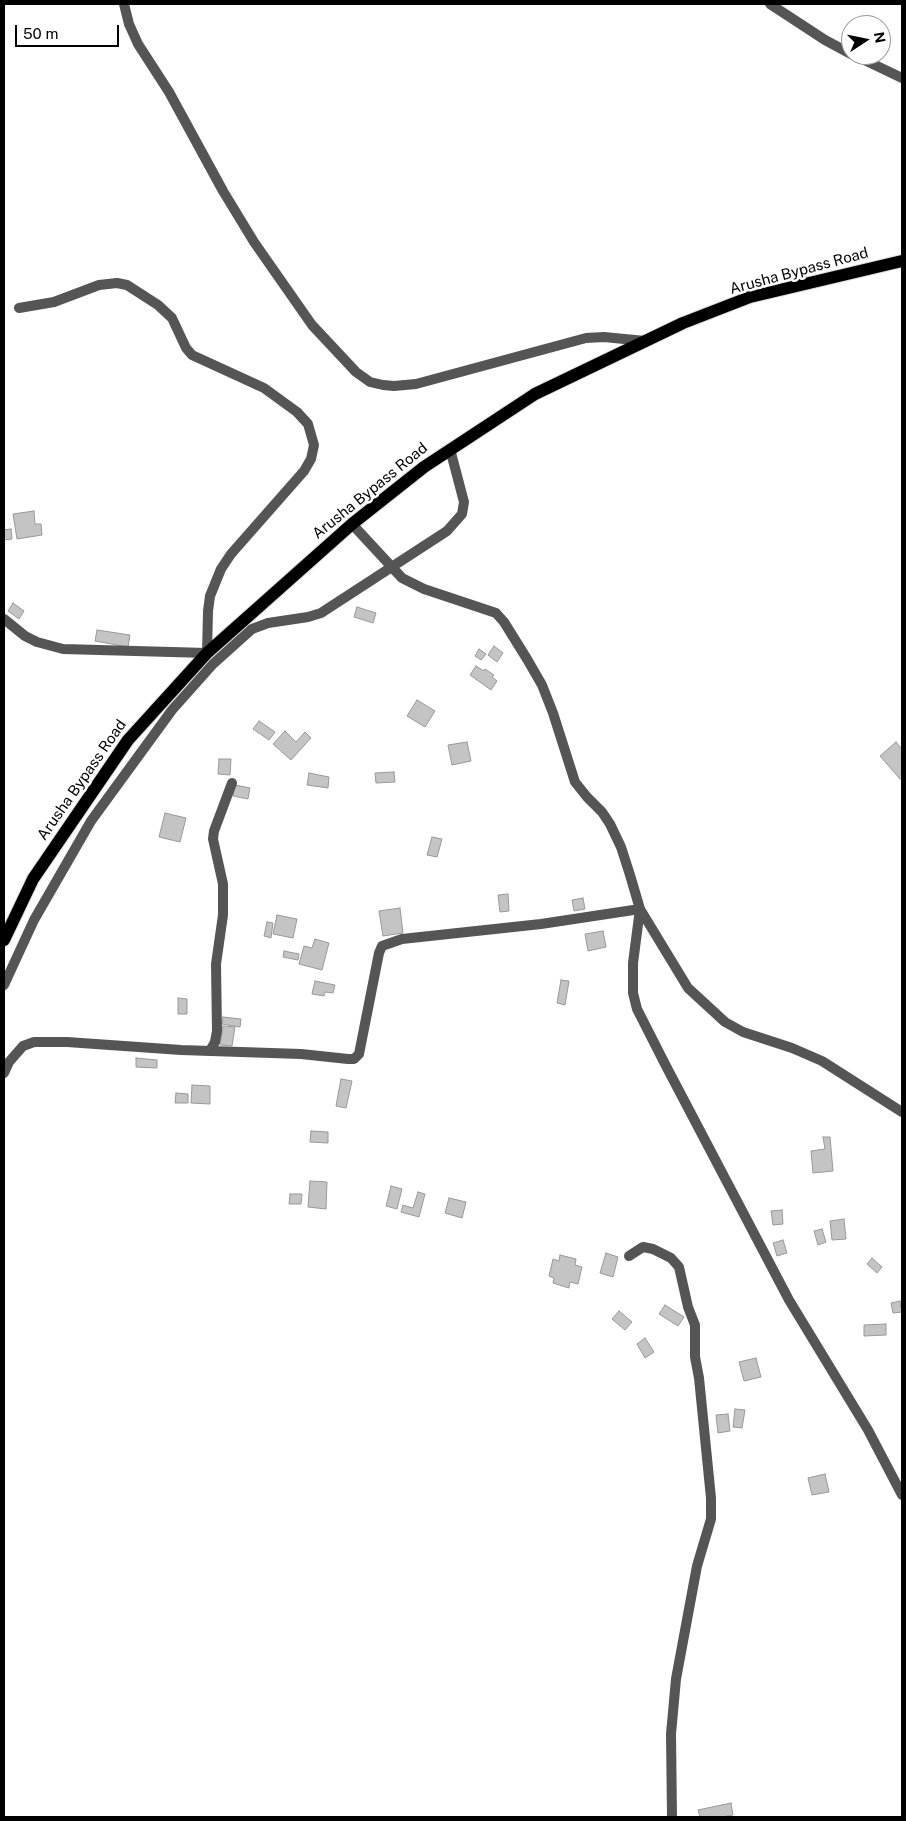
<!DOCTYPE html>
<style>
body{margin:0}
#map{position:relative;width:906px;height:1821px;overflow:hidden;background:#fff;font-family:"Public Sans",sans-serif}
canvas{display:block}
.frame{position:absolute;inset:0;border:5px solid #000;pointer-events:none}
.north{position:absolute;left:841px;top:15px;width:50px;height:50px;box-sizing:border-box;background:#fff;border:1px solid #999;border-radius:50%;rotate:79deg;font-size:14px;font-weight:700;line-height:20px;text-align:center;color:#000}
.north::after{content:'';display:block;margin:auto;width:18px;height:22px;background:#000;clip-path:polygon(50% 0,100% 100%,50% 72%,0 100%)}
.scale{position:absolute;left:15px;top:25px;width:104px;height:22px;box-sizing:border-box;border:2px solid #000;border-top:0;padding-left:6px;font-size:15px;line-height:18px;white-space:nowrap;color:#000;-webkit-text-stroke:4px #fff;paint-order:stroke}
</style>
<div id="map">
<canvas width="906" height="1821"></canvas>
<div class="frame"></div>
<div class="north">N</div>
<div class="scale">50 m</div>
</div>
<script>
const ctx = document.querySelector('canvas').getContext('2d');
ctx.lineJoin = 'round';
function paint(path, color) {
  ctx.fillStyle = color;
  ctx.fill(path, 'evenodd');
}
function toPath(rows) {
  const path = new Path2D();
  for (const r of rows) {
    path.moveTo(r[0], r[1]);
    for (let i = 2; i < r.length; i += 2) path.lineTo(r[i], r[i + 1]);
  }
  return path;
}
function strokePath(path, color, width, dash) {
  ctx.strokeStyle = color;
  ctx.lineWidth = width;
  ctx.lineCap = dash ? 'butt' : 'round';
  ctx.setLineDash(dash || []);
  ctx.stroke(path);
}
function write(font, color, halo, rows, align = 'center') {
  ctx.font = font + ' "Public Sans",sans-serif';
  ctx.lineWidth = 5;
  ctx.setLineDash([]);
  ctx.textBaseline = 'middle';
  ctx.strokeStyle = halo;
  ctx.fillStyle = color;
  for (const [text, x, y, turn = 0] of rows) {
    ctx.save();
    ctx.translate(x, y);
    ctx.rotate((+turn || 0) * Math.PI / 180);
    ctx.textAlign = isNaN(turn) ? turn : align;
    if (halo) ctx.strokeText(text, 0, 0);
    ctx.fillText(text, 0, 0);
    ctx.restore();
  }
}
const building = toPath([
 [34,511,35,524,41,524,42,535,17,539,13,514,34,511],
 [11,529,12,539,4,540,4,530,11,529],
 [13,603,24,611,19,619,8,611,13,603],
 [357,607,376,613,373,623,354,617,357,607],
 [97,630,130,635,128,647,95,641,97,630],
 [494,646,503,653,497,662,488,655,494,646],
 [479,649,486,654,481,660,475,656,479,649],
 [476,666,484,671,485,669,494,675,492,677,497,681,491,690,470,675,476,666],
 [417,700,435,711,425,727,407,716,417,700],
 [259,721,275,732,269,740,253,729,259,721],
 [285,731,296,742,305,732,311,738,291,760,273,744,285,731],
 [467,742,471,761,452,765,448,745,467,742],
 [896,742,902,749,902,778,900,779,880,756,896,742],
 [219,759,231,759,230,775,218,774,219,759],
 [394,772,395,782,376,783,375,773,394,772],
 [309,773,329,777,328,788,307,785,309,773],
 [235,785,250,788,248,799,233,796,235,785],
 [165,813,186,818,180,842,159,837,165,813],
 [432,837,442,839,437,857,427,855,432,837],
 [508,894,509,911,500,912,498,895,508,894],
 [583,898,585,909,574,911,572,900,583,898],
 [400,908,403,933,383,936,379,911,400,908],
 [277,915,297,919,293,938,273,934,277,915],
 [267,922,273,923,271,938,264,936,267,922],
 [603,931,606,947,588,951,585,934,603,931],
 [315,939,329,943,322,970,299,964,304,946,312,948,315,939],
 [284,951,299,954,298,960,283,957,284,951],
 [561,980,569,981,565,1005,557,1003,561,980],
 [315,981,335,985,333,993,325,992,324,996,312,994,315,981],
 [178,998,187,999,187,1014,178,1014,178,998],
 [223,1017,241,1019,240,1027,222,1024,223,1017],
 [223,1026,235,1027,232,1046,220,1045,223,1026],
 [136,1058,157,1060,157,1068,136,1067,136,1058],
 [341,1079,352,1081,346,1108,336,1106,341,1079],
 [192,1085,210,1086,210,1104,191,1103,192,1085],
 [176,1093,188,1094,188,1103,175,1103,176,1093],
 [311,1131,328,1132,328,1143,310,1142,311,1131],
 [823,1137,830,1137,833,1171,813,1173,811,1151,825,1149,823,1137],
 [310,1181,327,1182,326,1209,308,1207,310,1181],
 [391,1186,402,1189,397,1209,386,1206,391,1186],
 [418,1192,425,1194,419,1217,401,1212,403,1205,413,1208,418,1192],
 [290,1194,302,1194,301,1204,289,1204,290,1194],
 [449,1198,466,1202,462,1218,445,1213,449,1198],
 [782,1210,783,1224,773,1225,771,1211,782,1210],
 [844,1219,846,1239,832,1240,830,1221,844,1219],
 [822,1229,826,1242,818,1245,814,1231,822,1229],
 [783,1240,787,1253,777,1256,773,1243,783,1240],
 [606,1253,618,1257,613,1277,600,1273,606,1253],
 [560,1255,576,1259,575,1265,582,1267,578,1284,570,1282,569,1288,553,1283,554,1278,549,1276,553,1259,559,1261,560,1255],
 [872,1258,882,1267,877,1273,867,1264,872,1258],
 [900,1301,902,1312,893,1313,891,1303,900,1301],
 [665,1305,684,1317,678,1326,659,1314,665,1305],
 [619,1311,632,1322,625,1330,612,1319,619,1311],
 [886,1324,886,1335,864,1336,864,1325,886,1324],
 [645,1338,654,1352,645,1358,637,1344,645,1338],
 [756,1358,761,1377,744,1381,739,1362,756,1358],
 [735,1409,745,1410,742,1428,733,1427,735,1409],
 [728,1414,730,1431,718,1433,716,1415,728,1414],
 [825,1474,829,1492,812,1495,808,1478,825,1474],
 [731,1803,733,1815,721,1817,700,1817,698,1810,731,1803]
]);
paint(building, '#c4c4c4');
strokePath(building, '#999', 1);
const primary = toPath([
 [4,940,33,879,128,740,207,653,352,524,424,467,535,394,683,323,750,297,902,261]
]);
strokePath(primary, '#dbdbdb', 14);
strokePath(toPath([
 [124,4,129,24,138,44,169,92,223,191,254,242,312,325,356,372,370,382,383,385,394,386,416,384,586,338,604,337,645,341],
 [770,4,825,40,851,54],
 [854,55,902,78],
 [352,524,402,578,424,589,496,613,504,622,527,659,542,685,553,713,575,782,587,797,602,812,610,824,621,847,630,875,640,909,633,963,633,993,637,1009,666,1066,789,1300,868,1430,902,1495],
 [4,619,25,636,37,642,63,649,207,653,208,611,210,596,221,569,231,554,304,471,311,459,314,445,308,424,297,412,264,388,192,355,186,348,172,318,158,305,127,285,117,283,99,285,54,302,19,308],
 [4,985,34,920,91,821,172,710,213,664,252,629,268,623,308,617,321,613,447,531,462,514,464,502,450,449],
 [210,1051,215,1042,217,1031,216,964,223,915,223,884,213,839,214,831,232,783],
 [4,1073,9,1062,23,1046,34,1042,67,1042,181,1050,301,1054,348,1059,354,1059,359,1054,379,953,382,946,402,939,541,924,640,909,688,988,725,1022,743,1032,792,1048,822,1061,902,1112],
 [629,1256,643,1247,653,1249,671,1258,679,1267,688,1307,695,1325,695,1357,699,1378,711,1498,711,1519,697,1566,676,1679,671,1734,672,1817]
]), '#555', 10);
strokePath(primary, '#000', 12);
write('15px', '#000', '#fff', [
 ["Arusha Bypass Road",799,271,-15],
 ["Arusha Bypass Road",370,491,-39],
 ["Arusha Bypass Road",82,780,-55]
]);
</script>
